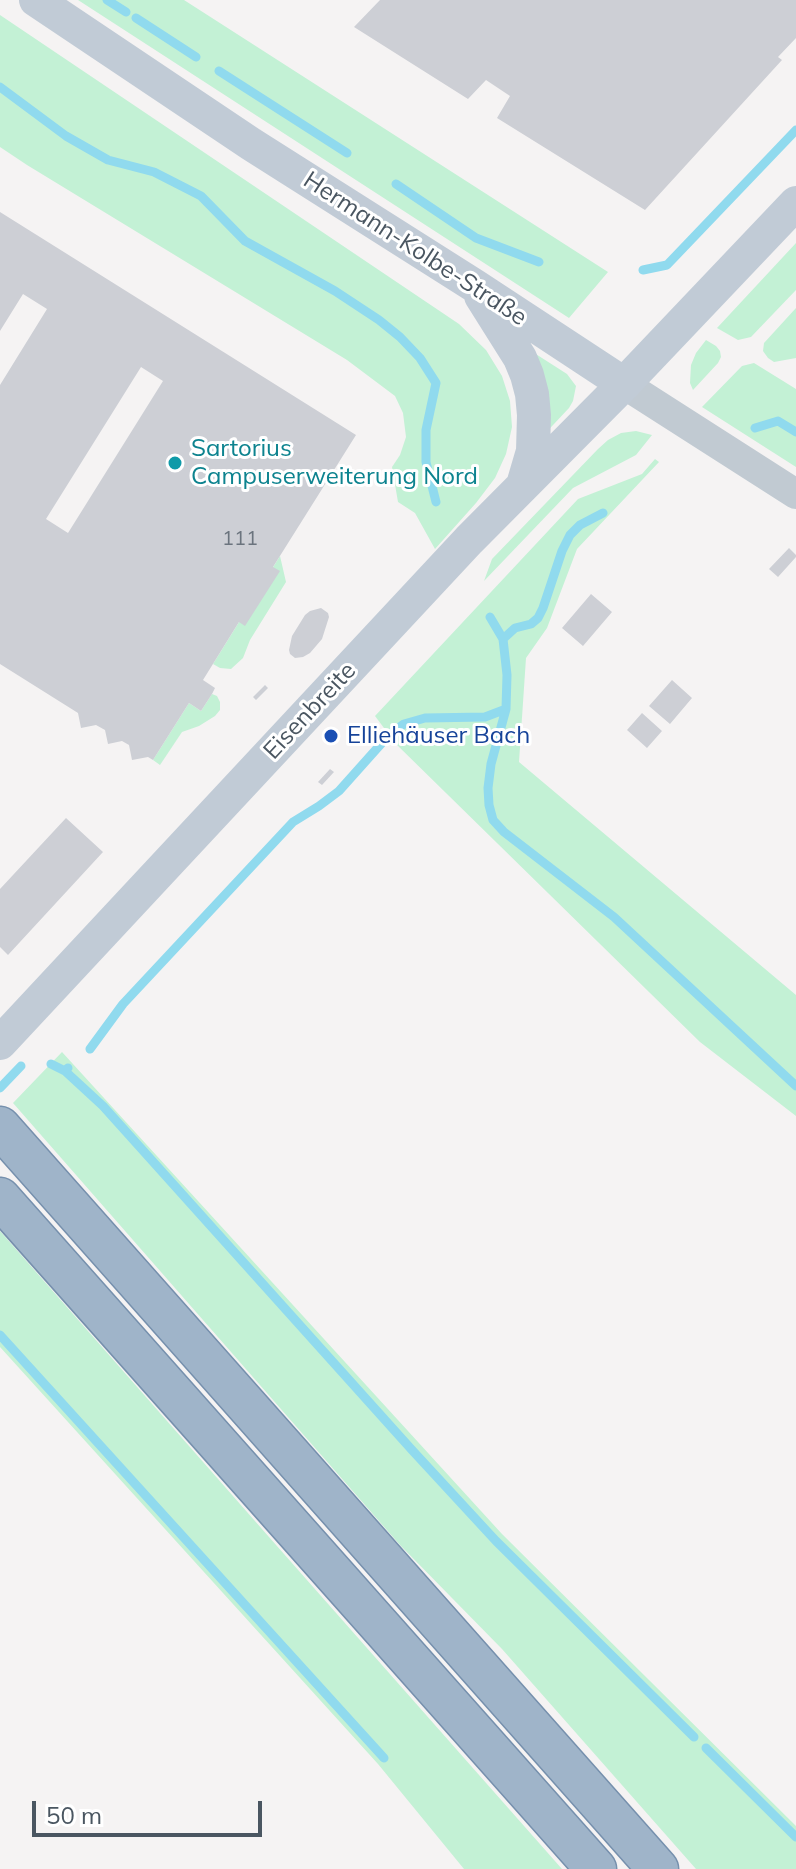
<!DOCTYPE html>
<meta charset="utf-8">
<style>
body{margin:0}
#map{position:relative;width:796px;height:1869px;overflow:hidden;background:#f5f3f3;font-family:Mulish,sans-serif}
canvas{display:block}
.scale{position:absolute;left:32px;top:1801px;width:230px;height:36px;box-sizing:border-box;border:4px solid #4a5661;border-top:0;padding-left:10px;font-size:24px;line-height:28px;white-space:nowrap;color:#4a5661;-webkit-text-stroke:6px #fff;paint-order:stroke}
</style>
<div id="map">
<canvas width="796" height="1869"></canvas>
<div class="scale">50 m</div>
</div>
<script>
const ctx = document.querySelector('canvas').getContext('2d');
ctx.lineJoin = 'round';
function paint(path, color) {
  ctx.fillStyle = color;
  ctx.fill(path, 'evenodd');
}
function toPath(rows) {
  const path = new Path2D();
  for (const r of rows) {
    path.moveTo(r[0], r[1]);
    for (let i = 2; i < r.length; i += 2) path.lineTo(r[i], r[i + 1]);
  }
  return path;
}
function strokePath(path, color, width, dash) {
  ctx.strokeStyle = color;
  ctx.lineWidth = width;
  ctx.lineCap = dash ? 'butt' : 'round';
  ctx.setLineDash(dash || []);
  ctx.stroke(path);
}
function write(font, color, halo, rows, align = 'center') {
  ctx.font = font + ' Mulish,sans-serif';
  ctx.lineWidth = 6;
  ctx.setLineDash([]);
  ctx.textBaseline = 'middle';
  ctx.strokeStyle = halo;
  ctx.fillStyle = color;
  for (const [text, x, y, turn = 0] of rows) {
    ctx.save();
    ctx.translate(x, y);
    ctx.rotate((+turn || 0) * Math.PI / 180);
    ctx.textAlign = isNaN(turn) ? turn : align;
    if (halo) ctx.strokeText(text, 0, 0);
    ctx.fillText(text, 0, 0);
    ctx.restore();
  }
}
paint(toPath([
 [78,0,184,0,608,272,569,318],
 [0,15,459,324,486,350,502,376,510,401,512,427,506,454,495,478,476,503,435,549,415,513,398,502,392,467,400,455,406,437,403,413,395,396,347,360,27,165,0,147],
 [796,243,796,290,751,337,738,340,717,328],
 [796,308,796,358,774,362,768,358,763,351,764,343],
 [706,340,716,346,720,351,721,357,718,363,693,390,690,383,691,365,696,353],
 [517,342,567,374,576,386,573,401,569,408,538,441],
 [754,363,796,389,796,467,702,407,742,366],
 [636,431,652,435,636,455,573,488,484,581,492,559,598,449,608,440,621,433],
 [655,459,659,462,577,549,547,628,526,658,519,762,796,995,796,1116,700,1042,396,744,375,716,578,499,642,474],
 [280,556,286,582,250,640,243,658,231,669,220,668,213,664],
 [212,694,217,696,220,702,220,710,215,716,199,726,182,732,160,765,153,760,189,703,201,711],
 [62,1052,502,1534,796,1826,796,1869,696,1869,502,1649,400,1545,13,1103],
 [0,1231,269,1537,562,1869,464,1869,378,1764,0,1347]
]), '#c3f1d5');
strokePath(toPath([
 [107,0,126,12],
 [136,18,196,57],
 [219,71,347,153],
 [0,87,66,136,108,160,154,172,201,196,245,241,335,291,379,320,400,337,420,358,436,383,426,430,426,462,436,502],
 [396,184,476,238,539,262],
 [643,270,667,265,796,130],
 [755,428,778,421,796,432],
 [490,617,503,639,507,675,506,709,491,764,488,788,489,805,493,820,504,832,614,917,796,1086],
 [503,639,515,628,531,624,538,618,543,608,562,551,570,535,580,525,603,513],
 [90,1049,123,1004,293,822,319,806,339,791,389,735,404,724,425,718,485,717,506,709],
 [51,1064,65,1071,68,1068],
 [65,1071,103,1106,412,1450,496,1541,694,1737],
 [0,1088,21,1066],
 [0,1335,384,1758],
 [706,1748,796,1837]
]), '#90daee', 9);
paint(toPath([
 [380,0,796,0,796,38,778,57,782,60,645,210,497,118,510,96,486,80,468,99,354,27],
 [0,212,356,435,273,567,280,571,245,626,239,622,203,680,215,688,212,694,201,711,189,703,153,760,148,757,132,760,129,745,122,741,108,744,105,730,96,725,81,728,78,713,0,664,0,385,47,309,23,294,0,331],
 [141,367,163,381,68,533,46,519],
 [789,548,796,555,796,557,778,577,769,569],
 [591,594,612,612,583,646,562,628],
 [321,608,328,613,329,617,322,639,310,653,303,657,295,658,290,654,289,650,292,636,305,615,310,611],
 [672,680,692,698,670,724,649,706],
 [265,685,268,688,256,700,253,697],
 [642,713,662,731,647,748,627,730],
 [330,769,334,772,322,785,318,782],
 [66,818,103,852,8,955,0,947,0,889]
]), '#cdcfd5');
const trunk = toPath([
 [0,1127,658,1869],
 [0,1198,596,1869]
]);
strokePath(trunk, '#7690ad', 43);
strokePath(toPath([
 [624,384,796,494]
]), '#c1cad2', 30);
strokePath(toPath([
 [36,0,251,144,475,286,624,384],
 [481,296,520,358,527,375,532,394,534,415,533,451,523,485],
 [0,1043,469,540,624,384,796,203]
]), '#c1cbd6', 34);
strokePath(trunk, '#9fb4c9', 40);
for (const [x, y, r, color] of [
 [175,463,8,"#0f9aa8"],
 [331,736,8,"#1a4fb4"]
]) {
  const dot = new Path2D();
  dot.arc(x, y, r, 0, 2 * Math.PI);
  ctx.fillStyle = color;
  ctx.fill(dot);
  strokePath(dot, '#fff', 3);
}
write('20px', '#6b747e', null, [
 ["111",240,539]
]);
write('24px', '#4a5661', '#fff', [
 ["Hermann-Kolbe-Straße",415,249,33],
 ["Eisenbreite",310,711,-47]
]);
write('24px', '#0d838f', '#fff', [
 ["Sartorius",191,449],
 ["Campuserweiterung Nord",191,477]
], 'left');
write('24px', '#164399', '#fff', [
 ["Elliehäuser Bach",347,736]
], 'left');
</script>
